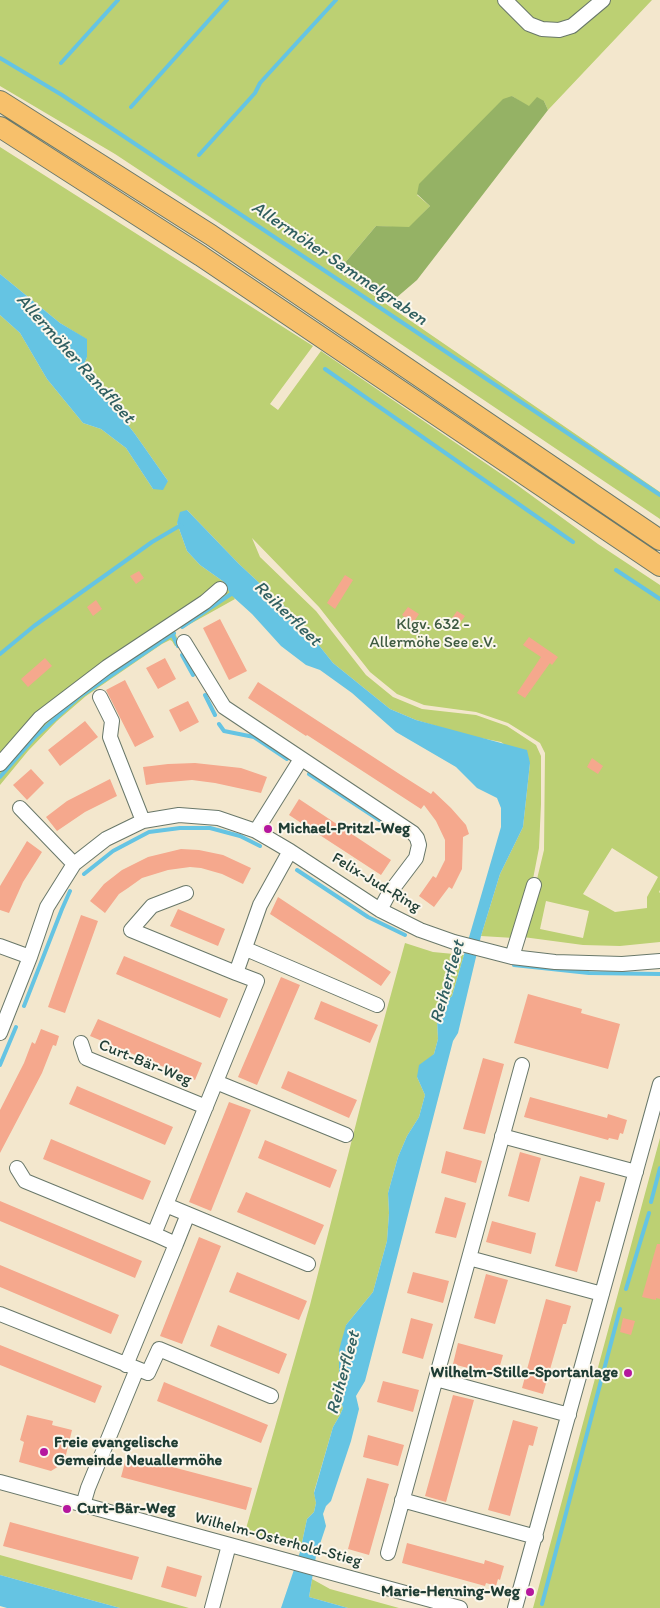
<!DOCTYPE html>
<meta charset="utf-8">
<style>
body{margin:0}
canvas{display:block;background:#f3e7cd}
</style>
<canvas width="660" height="1608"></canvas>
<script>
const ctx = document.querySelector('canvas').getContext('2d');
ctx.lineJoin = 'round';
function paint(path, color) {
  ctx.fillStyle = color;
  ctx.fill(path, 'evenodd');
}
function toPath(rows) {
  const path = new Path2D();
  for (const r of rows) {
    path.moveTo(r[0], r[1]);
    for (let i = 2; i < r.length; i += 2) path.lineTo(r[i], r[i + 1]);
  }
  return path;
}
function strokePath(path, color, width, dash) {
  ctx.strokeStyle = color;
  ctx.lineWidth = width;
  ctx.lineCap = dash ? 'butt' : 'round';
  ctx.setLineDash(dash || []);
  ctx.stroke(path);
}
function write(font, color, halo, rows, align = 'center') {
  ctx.font = font + ' Itim,sans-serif';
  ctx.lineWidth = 4;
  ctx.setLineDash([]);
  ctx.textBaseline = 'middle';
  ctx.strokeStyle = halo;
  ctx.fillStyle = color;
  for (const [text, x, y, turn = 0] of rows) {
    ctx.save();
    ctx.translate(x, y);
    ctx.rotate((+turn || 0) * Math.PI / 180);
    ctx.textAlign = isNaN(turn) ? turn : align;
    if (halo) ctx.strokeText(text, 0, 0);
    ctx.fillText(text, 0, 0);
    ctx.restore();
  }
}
paint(toPath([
 [0,0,652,0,548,110,544,101,529,107,512,96,417,195,430,206,409,228,376,226,338,271,660,492,660,519,352,311,115,154,0,86],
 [0,147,313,346,270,404,278,410,321,351,513,482,598,544,660,585,660,890,659,892,660,893,660,942,620,946,583,945,523,937,544,850,545,753,540,743,508,723,476,712,424,705,397,694,370,672,319,607,252,538,260,557,316,611,366,675,393,697,422,709,476,715,507,726,536,745,541,756,541,804,539,848,532,884,514,938,481,936,500,874,523,827,530,763,501,742,470,736,416,720,390,709,333,663,298,619,239,564,187,510,177,523,187,551,200,565,224,582,214,592,105,664,0,758,0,315,20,333,47,379,83,423,101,429,126,448,153,489,168,481,135,434,83,367,87,357,86,339,60,323,0,274],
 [612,848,658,877,647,897,647,908,615,912,583,894],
 [546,901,589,911,583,938,540,929],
 [228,589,235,599,183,628,180,625],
 [174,630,180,646,175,646,172,641,170,640,162,644,86,696,57,721,28,751,0,785,0,772,16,753,49,719,78,694],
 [405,943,433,952,464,955,452,996,440,1007,437,1020,438,1039,434,1054,417,1077,425,1095,419,1117,407,1136,398,1157,388,1193,389,1213,387,1241,373,1292,346,1325,339,1394,343,1408,340,1415,333,1427,314,1492,316,1503,314,1512,307,1519,300,1552,270,1538,245,1532,310,1305,362,1100],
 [660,1138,660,1608,533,1608],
 [0,1555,189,1608,120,1608,0,1575],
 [312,1579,330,1589,399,1608,348,1608,309,1597]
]), '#bcd073');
paint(toPath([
 [512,96,529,106,537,97,544,101,548,110,417,280,389,304,338,271,376,226,409,227,430,206,417,194,419,184,503,99]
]), '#95b265');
paint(toPath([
 [0,274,60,323,87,339,87,357,83,367,135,434,168,481,163,490,153,489,126,448,101,429,83,423,47,379,20,333,0,315],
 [187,510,239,564,298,619,333,663,390,709,416,720,527,750,530,763,523,827,500,874,481,936,458,1033,453,1041,365,1381,356,1396,359,1409,351,1441,331,1501,326,1506,323,1514,326,1526,316,1556,309,1597,348,1608,281,1608,300,1552,307,1519,314,1512,316,1503,314,1493,333,1427,340,1415,343,1408,339,1394,339,1350,346,1325,373,1292,387,1241,389,1213,388,1193,398,1157,407,1136,419,1117,425,1095,417,1077,419,1065,434,1054,438,1039,437,1020,440,1007,452,996,501,827,501,808,497,798,477,788,456,767,396,732,352,693,320,670,306,665,281,646,252,614,231,595,224,582,200,565,187,551,177,523,180,512],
 [0,1575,120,1608,7,1608,0,1606]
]), '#65c4e3');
strokePath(toPath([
 [0,58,62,95,660,495],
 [61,63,118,0],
 [131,107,227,0],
 [199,155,255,93,260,83,336,0],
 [325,369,573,542],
 [616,570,660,599],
 [182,627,234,592],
 [172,634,178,646],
 [0,654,34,626,152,542,181,525],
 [182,655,193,675],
 [205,695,215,715],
 [219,724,224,731,254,737,287,759],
 [309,774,393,829],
 [0,777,36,736,79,697,174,633],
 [297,870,368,917,405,935],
 [84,874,113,851,149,832,180,828,210,828,240,836,260,846],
 [514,965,589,973,660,974],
 [24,1006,62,909,70,891],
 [0,1065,16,1027],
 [651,1202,660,1168],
 [626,1289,649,1213],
 [542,1604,620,1309]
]), '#65c4e3', 4);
paint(toPath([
 [139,571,144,578,136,584,130,576],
 [345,575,353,580,335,609,327,603],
 [96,600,102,609,93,616,87,607],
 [408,607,419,614,413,623,402,615],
 [457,611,465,616,458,626,450,621],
 [220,619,247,671,229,680,203,628],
 [529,637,558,657,552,665,550,663,525,698,517,693,541,657,523,645],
 [45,658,52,666,28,687,21,679],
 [165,658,176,679,158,689,146,668],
 [125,680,154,737,135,747,106,690],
 [258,682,401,775,431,794,433,791,451,808,466,825,469,834,463,837,462,869,452,889,449,887,434,907,419,896,433,876,436,878,445,860,445,840,436,821,424,805,421,809,307,735,306,736,248,698],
 [188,701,199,722,180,732,169,710],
 [85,721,98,737,60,766,48,750],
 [592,758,603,766,598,774,587,767],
 [195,763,241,768,267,777,261,793,215,783,192,780,158,783,146,785,143,767,168,764],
 [31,769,44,783,27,800,13,785],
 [110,779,117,796,85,812,57,831,46,817,67,801],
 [299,799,391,860,381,875,289,815],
 [27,841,42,852,23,882,9,913,0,910,0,886],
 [181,849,199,850,223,855,251,868,243,884,222,874,201,868,190,867,168,870,142,878,128,888,119,894,105,913,90,901,104,884,122,870,148,857],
 [278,897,391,972,381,986,270,914],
 [178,909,225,929,218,946,170,926],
 [81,915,98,921,65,1013,48,1007],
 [124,956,228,999,220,1018,116,974],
 [281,977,300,985,257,1085,238,1077],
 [528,994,582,1009,581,1013,620,1024,608,1069,514,1043],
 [321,1001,378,1025,370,1043,314,1019],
 [98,1019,202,1063,195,1080,90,1036],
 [41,1029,59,1036,56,1046,53,1045,42,1073,0,1153,0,1110,24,1063,32,1042,35,1044],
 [483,1058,504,1064,485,1134,463,1129],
 [288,1071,357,1100,349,1118,281,1088],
 [77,1086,173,1127,165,1145,69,1104],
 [530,1097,607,1118,608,1114,627,1120,623,1134,620,1133,618,1140,609,1138,608,1140,524,1117],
 [229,1102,251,1110,211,1211,189,1202],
 [51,1139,151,1181,143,1200,43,1159],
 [265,1140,337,1170,330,1188,258,1158],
 [446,1151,482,1161,476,1183,441,1173],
 [520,1152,541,1158,529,1202,508,1196],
 [580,1176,605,1183,600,1202,596,1201,577,1272,555,1266],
 [246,1192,324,1225,315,1245,237,1212],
 [445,1197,466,1203,456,1238,435,1233],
 [0,1201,142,1261,135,1278,0,1221],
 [492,1221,536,1233,531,1254,486,1242],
 [199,1237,221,1246,182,1344,160,1336],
 [657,1244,660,1244,660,1299,656,1298,656,1300,642,1297],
 [0,1265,119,1315,111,1334,0,1287],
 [237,1272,307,1301,299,1320,229,1292],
 [413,1272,449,1281,443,1303,407,1293],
 [486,1274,508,1280,495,1324,474,1318],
 [546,1299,571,1306,566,1324,563,1324,543,1394,522,1388],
 [411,1318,433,1324,423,1359,402,1353],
 [623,1318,635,1321,631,1335,620,1332],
 [218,1325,287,1354,279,1374,210,1346],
 [458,1343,503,1355,497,1376,453,1364],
 [0,1345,102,1386,95,1403,0,1365],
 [383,1381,419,1390,413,1412,377,1402],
 [164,1382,268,1425,261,1443,157,1401],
 [453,1395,474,1400,446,1502,425,1496],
 [27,1415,53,1421,52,1425,72,1430,64,1463,51,1471,19,1462,24,1442,20,1440],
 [513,1420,538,1427,533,1446,529,1445,510,1516,488,1510],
 [368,1435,404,1445,398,1466,363,1457],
 [127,1455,252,1488,246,1510,121,1477],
 [367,1478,389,1484,369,1555,348,1549],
 [10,1522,139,1557,132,1580,3,1546],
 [407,1543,484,1564,485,1560,504,1566,500,1580,498,1579,496,1586,486,1583,485,1586,402,1563],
 [167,1566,202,1576,196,1597,161,1587]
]), '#f5a88d');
const minor = toPath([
 [505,0,529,24,542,29,559,30,572,26,603,0],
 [184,642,224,707,413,833,417,838,419,845,416,858,388,895,380,910],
 [100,697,112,721,110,737,143,821],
 [0,764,40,718,107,667,205,602,220,589],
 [20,808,74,864],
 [256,831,301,759],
 [186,893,152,906,131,930,236,973],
 [0,946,30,957],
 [246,949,377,1005],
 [512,957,534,885],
 [0,1033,30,957,47,907,74,864,106,839,143,821,179,815,218,818,256,831,290,851,380,910,420,930,454,942,512,957,555,962,622,964,660,961],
 [81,1043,86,1058,206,1107],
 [216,1082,346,1135],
 [502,1136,636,1172],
 [17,1168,25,1181,154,1234],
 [166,1205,308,1264],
 [176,1244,188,1214],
 [469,1258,602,1294],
 [0,1314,148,1373,159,1349,271,1396],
 [126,1365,176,1244,154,1234,257,981,236,973,260,905,290,851],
 [436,1379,569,1415],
 [0,1482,460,1608],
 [402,1500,536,1537],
 [83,1505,88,1488,137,1369],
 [388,1553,522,1065],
 [212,1608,229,1545],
 [515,1608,660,1084]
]);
const highway = toPath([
 [0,101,211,235,660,540],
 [0,127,201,256,660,566]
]);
strokePath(minor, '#69786a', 16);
strokePath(highway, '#69786a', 22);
strokePath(minor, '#fff', 14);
strokePath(highway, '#f7c06b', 20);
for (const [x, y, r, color] of [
 [268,829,5,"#b5179e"],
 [628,1373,5,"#b5179e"],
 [44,1452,5,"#b5179e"],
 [67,1509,5,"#b5179e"],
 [530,1592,5,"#b5179e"]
]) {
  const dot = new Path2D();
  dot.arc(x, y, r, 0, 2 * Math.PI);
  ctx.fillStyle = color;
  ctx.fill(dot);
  strokePath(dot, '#fbf7ec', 2);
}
write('16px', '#3e5a41', '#fbf7ec', [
 ["Klgv. 632 -",433,625],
 ["Allermöhe See e.V.",433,643]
]);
write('bold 16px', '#1f3d34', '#fbf7ec', [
 ["Michael-Pritzl-Weg",278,829],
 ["Wilhelm-Stille-Sportanlage",618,1373,"right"],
 ["Freie evangelische",54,1443],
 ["Gemeinde Neuallermöhe",54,1461],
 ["Curt-Bär-Weg",77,1509],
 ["Marie-Henning-Weg",520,1592,"right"]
], 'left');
write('16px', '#1f3d34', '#fbf7ec', [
 ["Felix-Jud-Ring",376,883,31],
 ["Curt-Bär-Weg",145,1063,22],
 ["Wilhelm-Osterhold-Stieg",278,1540,15]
]);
write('italic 18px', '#305f60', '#fbf7ec', [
 ["Allermöher Sammelgraben",339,264,34],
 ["Allermöher Randfleet",75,359,48],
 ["Reiherfleet",287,614,44],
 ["Reiherfleet",448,982,-74],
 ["Reiherfleet",344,1373,-75]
]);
</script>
